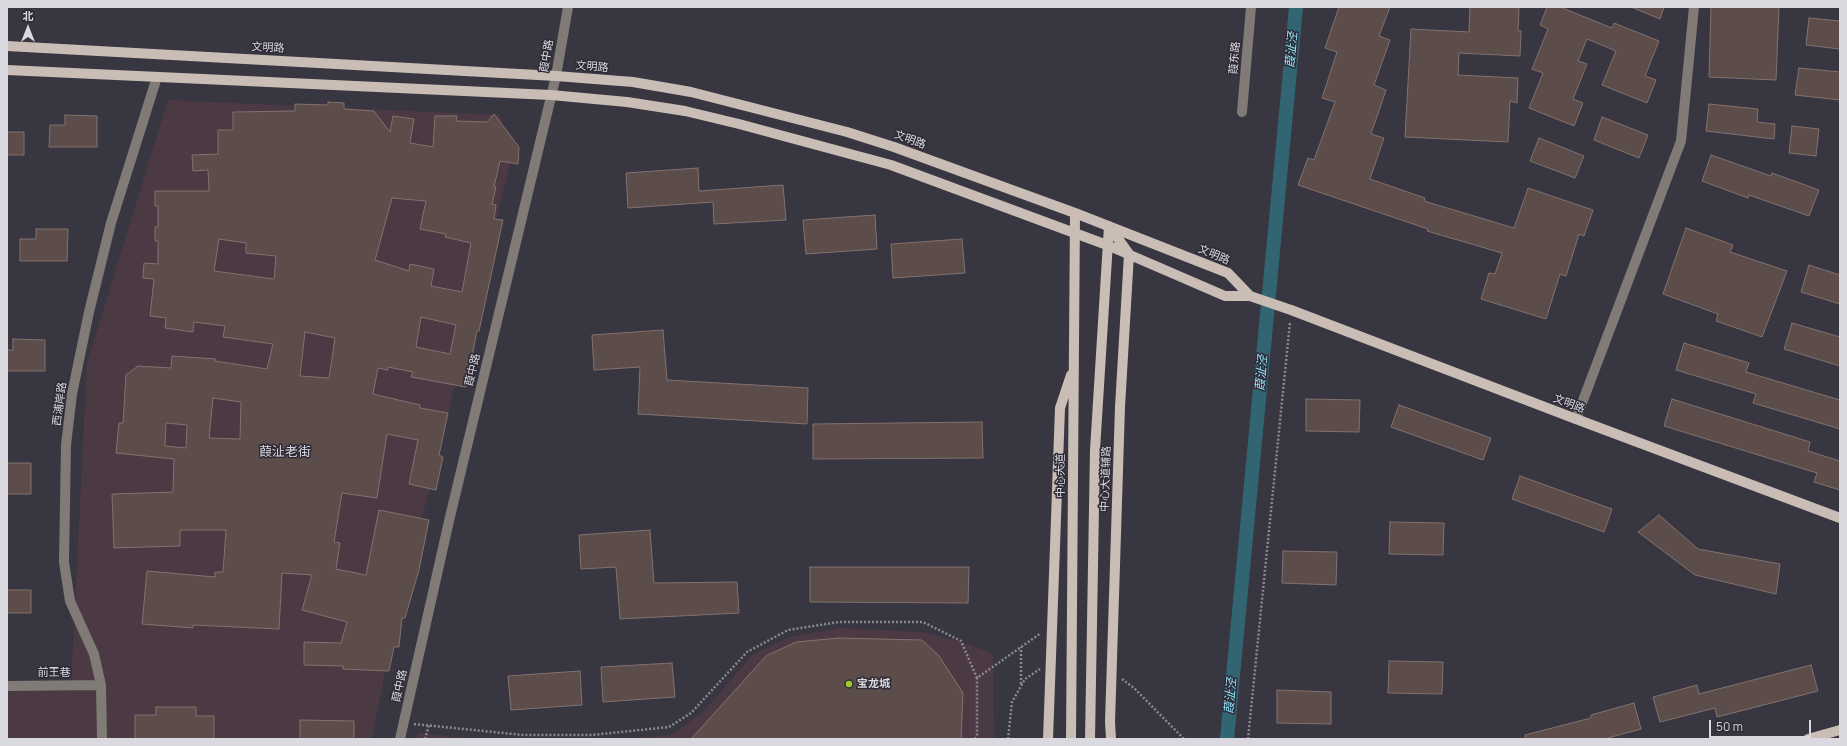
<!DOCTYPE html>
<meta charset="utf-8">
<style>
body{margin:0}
#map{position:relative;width:1847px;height:746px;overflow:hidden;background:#383641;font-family:Manrope,"Noto Sans SC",sans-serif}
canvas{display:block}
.frame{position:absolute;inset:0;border:8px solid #dad9e0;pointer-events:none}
.north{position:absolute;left:8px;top:8px;width:40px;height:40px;-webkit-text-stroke:3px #2e2b37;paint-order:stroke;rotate:0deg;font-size:11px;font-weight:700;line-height:16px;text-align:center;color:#dad9e0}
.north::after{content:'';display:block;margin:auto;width:14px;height:18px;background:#dad9e0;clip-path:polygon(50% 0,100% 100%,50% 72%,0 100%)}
.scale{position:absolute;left:1709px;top:720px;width:102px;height:18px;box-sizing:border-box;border:2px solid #dad9e0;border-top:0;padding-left:5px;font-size:12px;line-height:14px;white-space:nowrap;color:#dad9e0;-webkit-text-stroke:3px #2e2b37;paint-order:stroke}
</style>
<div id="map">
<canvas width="1847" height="746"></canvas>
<div class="frame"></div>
<div class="north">北</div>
<div class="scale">50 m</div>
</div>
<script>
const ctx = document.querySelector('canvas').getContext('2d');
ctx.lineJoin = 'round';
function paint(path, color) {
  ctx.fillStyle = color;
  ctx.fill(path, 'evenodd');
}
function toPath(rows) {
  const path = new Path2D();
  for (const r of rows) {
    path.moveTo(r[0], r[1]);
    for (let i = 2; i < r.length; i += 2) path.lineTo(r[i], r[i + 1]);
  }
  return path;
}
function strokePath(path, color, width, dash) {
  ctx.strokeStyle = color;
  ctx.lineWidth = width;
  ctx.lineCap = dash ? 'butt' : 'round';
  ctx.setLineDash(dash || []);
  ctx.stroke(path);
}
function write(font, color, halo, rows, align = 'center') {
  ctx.font = font + ' Manrope,"Noto Sans SC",sans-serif';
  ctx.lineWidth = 3;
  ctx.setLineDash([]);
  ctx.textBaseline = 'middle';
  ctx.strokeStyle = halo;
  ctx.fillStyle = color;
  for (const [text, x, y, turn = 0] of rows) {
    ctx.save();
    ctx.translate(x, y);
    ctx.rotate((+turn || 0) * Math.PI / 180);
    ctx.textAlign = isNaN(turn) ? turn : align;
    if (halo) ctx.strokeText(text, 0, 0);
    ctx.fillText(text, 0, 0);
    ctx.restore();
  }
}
paint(toPath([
 [168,100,500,115,506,138,514,149,390,647,372,739,7,739,7,685,71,685,87,363],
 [841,628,922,632,958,641,993,653,994,739,626,739,671,735,703,712,753,654,790,637],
 [418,733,474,739,417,739]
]), '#4b3943');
strokePath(toPath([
 [1227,739,1296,7]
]), '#326572', 14);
const building = toPath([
 [1339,7,1390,7,1379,36,1390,40,1374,85,1386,90,1371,134,1384,138,1370,179,1425,198,1424,201,1514,228,1528,188,1593,210,1584,236,1579,234,1566,276,1560,274,1546,319,1481,299,1489,273,1495,274,1502,253,1427,231,1428,229,1298,185,1308,158,1314,160,1335,102,1322,98,1337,52,1325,48,1339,7],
 [1470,7,1519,7,1518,31,1521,31,1520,56,1459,53,1458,75,1518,78,1517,103,1510,101,1508,142,1405,137,1411,29,1469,32,1470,7],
 [1547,7,1560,7,1612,28,1614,23,1659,41,1645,76,1656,80,1647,103,1602,85,1616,51,1587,39,1578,61,1587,64,1573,99,1583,103,1574,126,1529,108,1543,73,1532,69,1548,29,1540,25,1547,7],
 [1631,7,1664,7,1660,19,1631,7],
 [1711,7,1779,7,1776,80,1709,77,1711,7],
 [1809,18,1840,21,1840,49,1806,45,1809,18],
 [1799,68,1840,72,1840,100,1795,95,1799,68],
 [328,102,344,103,344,109,374,111,390,132,393,116,414,119,410,143,433,147,435,116,457,116,456,121,487,122,494,114,519,147,518,164,500,161,494,187,496,187,492,204,496,205,494,219,503,220,479,331,477,331,466,387,411,377,413,372,388,367,388,370,378,368,373,394,420,405,420,408,448,413,439,455,443,457,436,490,409,484,418,440,387,434,377,498,342,493,334,542,340,543,336,569,366,575,379,510,429,520,419,570,405,618,402,618,399,647,394,647,389,671,343,669,343,666,304,665,304,642,341,643,347,622,302,610,312,575,282,573,279,629,193,625,193,628,142,624,147,571,215,577,215,572,223,572,226,530,180,530,180,546,114,548,112,494,173,492,174,459,116,453,119,423,123,423,126,375,138,366,171,368,172,356,216,359,215,361,267,369,273,344,223,337,225,326,194,322,193,332,165,328,166,318,150,316,154,279,143,278,144,263,158,264,158,241,155,241,155,227,158,227,158,206,155,206,155,191,209,191,208,170,193,171,192,155,218,154,218,130,233,130,233,112,295,111,295,104,328,105,328,102],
 [392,198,426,201,420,229,446,234,445,237,471,243,462,292,431,286,434,269,410,264,409,271,375,260,392,198],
 [219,239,246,243,246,253,276,256,274,279,214,271,219,239],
 [421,317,456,325,450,354,416,347,421,317],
 [305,332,335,338,329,378,300,376,305,332],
 [213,398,241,402,240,439,209,438,213,398],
 [166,423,187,425,186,448,165,446,166,423],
 [1709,104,1758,109,1757,122,1775,124,1774,139,1706,131,1709,104],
 [65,115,97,116,97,147,49,147,50,125,65,125,65,115],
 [1602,117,1648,135,1639,158,1594,140,1602,117],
 [1792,126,1819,129,1816,156,1789,153,1792,126],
 [7,132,24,132,24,155,7,155,7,132],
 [1539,138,1584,156,1575,178,1530,161,1539,138],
 [1711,155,1771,176,1772,173,1819,190,1809,216,1749,195,1748,198,1702,181,1711,155],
 [698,168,699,191,783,185,786,220,714,224,713,202,628,208,626,173,698,168],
 [875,215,877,249,806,254,803,220,875,215],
 [1686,228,1733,245,1730,252,1787,271,1762,337,1716,321,1718,314,1663,294,1686,228],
 [36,229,68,229,67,261,20,261,20,239,36,239,36,229],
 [962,239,965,273,893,278,891,244,962,239],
 [1809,265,1840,275,1840,304,1801,292,1809,265],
 [1792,323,1840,337,1840,366,1784,349,1792,323],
 [663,330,667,380,808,388,807,424,638,414,640,367,594,370,592,335,663,330],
 [13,339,45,340,45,371,7,371,7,350,13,350,13,339],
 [1684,343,1749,363,1746,372,1840,400,1840,429,1753,403,1756,394,1676,370,1684,343],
 [1306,399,1360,400,1359,432,1306,431,1306,399],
 [1672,399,1810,442,1808,451,1840,461,1840,490,1814,482,1817,473,1664,426,1672,399],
 [1399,405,1491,438,1483,460,1391,427,1399,405],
 [982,422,983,458,813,459,813,424,982,422],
 [7,463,31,463,31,494,7,494,7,463],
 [1520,476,1612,509,1604,532,1512,499,1520,476],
 [1659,515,1698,549,1780,564,1776,594,1695,575,1638,532,1659,515],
 [1390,522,1444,523,1443,555,1389,554,1390,522],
 [650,530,654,583,737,582,739,613,620,619,616,567,581,569,579,535,650,530],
 [1283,551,1337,552,1336,585,1282,583,1283,551],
 [810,567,969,567,968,603,810,602,810,567],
 [7,590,31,590,31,613,7,613,7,590],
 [839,638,922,640,939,656,963,693,961,739,691,739,766,656,796,642,839,638],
 [1389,661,1443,662,1442,694,1388,693,1389,661],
 [672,663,675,697,603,702,601,667,672,663],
 [1811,665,1818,691,1717,717,1715,708,1660,722,1653,697,1697,685,1699,694,1811,665],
 [580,671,582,705,511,710,508,676,580,671],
 [1277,690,1331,692,1331,724,1277,723,1277,690],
 [1634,703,1641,729,1604,739,1525,739,1525,735,1591,718,1591,715,1634,703],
 [156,707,196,707,196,716,214,716,214,739,135,739,135,715,156,715,156,707],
 [300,720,354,721,354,739,300,739,300,720]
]);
paint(building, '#5c4d4a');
strokePath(building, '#82726f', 1);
strokePath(toPath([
 [1122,679,1134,688,1184,739],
 [1021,684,1021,647],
 [414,724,523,735,592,735,669,727,691,713,747,652,788,630,839,622,923,622,961,641,977,678,1041,633],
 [425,739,429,725],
 [975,739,977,736,977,678],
 [1008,739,1012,702,1025,679,1040,669],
 [1248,739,1290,322]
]), '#8a8992', 2.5, [2, 2]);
strokePath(toPath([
 [1242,112,1251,7],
 [1576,419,1681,141,1694,7],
 [7,686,101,685],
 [102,739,101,685,94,654,70,601,64,562,66,445,72,394,89,312,111,223,157,77],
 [400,739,449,521,556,76,568,7]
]), '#807b77', 10);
strokePath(toPath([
 [7,46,556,76,633,82,691,92,847,132,894,147,1075,213,1228,273,1250,296],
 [7,70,551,95,627,102,685,111,739,124,891,165,1107,245,1225,296,1250,296,1291,310,1576,419,1840,518],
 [1109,226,1129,254,1120,407,1110,722,1111,739],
 [1048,739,1060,408,1071,375],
 [1071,739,1075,213],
 [1090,739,1095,450,1109,226],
 [1808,739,1840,730]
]), '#c9bdb5', 10);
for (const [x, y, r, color] of [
 [849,684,4,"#9eca2e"]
]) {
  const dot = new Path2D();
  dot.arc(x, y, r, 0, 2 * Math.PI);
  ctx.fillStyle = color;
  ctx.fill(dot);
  strokePath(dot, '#2e2b37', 1.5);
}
write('11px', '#dad9e0', '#2e2b37', [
 ["文明路",268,48,3],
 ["葭中路",547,56,-80],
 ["葭东路",1235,58,-85],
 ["文明路",592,67,5],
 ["文明路",910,140,20],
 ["文明路",1214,255,23],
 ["葭中路",473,370,-77],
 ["西浦岸路",60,404,-82],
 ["文明路",1569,404,21],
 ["中心大道",1061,476,-90],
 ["中心大道辅路",1106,479,-88],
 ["前王巷",54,673],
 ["葭中路",400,686,-78]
]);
write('bold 11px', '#dad9e0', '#2e2b37', [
 ["宝龙城",857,684]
], 'left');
write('italic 12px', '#90e6fd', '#2e2b37', [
 ["葭沚泾",1292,50,-85],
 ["葭沚泾",1262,373,-85],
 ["葭沚泾",1231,696,-85]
]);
write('13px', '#dad9e0', '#2e2b37', [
 ["葭沚老街",285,452]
]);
</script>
